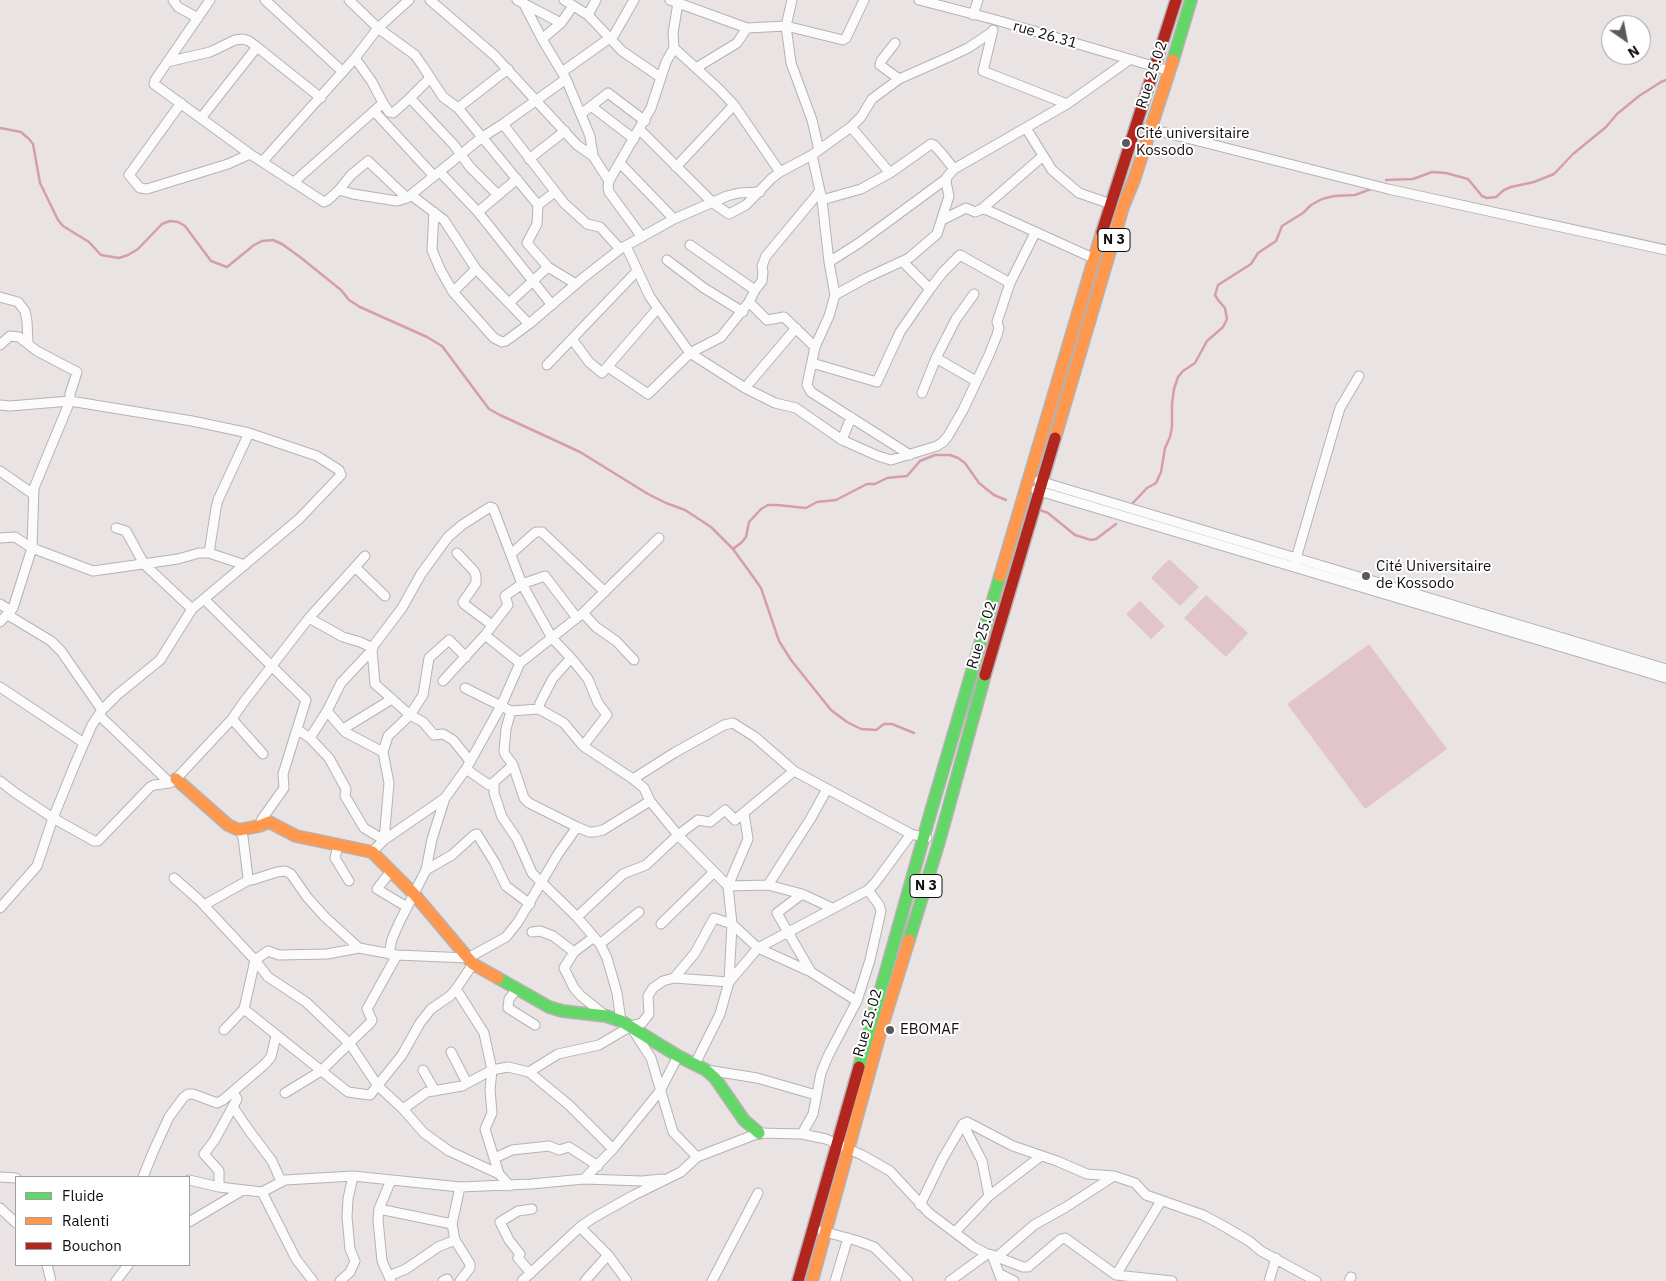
<!DOCTYPE html>
<meta charset="utf-8">
<style>
body{margin:0}
#map{position:relative;width:1666px;height:1281px;overflow:hidden;background:#e9e3e4;font-family:"IBM Plex Sans",sans-serif}
canvas{display:block}
.legend{position:absolute;left:15px;top:1176px;width:175px;height:90px;box-sizing:border-box;background:#fff;border:1px solid #a09f9f;margin:0;padding:6px 9px;list-style:none;font-size:15px;color:#110e0f}
.legend li{display:flex;align-items:center;gap:10px;height:25px}
.legend b{width:25px;border:1px solid #a09f9f}
.north{position:absolute;left:1601px;top:15px;width:50px;height:50px;box-sizing:border-box;background:#fff;border:1px solid #a09f9f;border-radius:50%;rotate:147deg;font-size:14px;font-weight:700;line-height:20px;text-align:center;color:#110e0f}
.north::after{content:'';display:block;margin:auto;width:18px;height:22px;background:#5d595a;clip-path:polygon(50% 0,100% 100%,50% 72%,0 100%)}
</style>
<div id="map">
<canvas width="1666" height="1281"></canvas>
<ul class="legend">
<li><b style="height:6px;background:#63d668"></b>Fluide</li>
<li><b style="height:6px;background:#ff974d"></b>Ralenti</li>
<li><b style="height:6px;background:#b3261e"></b>Bouchon</li>
</ul>
<div class="north">N</div>
</div>
<script>
const ctx = document.querySelector('canvas').getContext('2d');
ctx.lineJoin = 'round';
function paint(path, color) {
  ctx.fillStyle = color;
  ctx.fill(path, 'evenodd');
}
function toPath(rows) {
  const path = new Path2D();
  for (const r of rows) {
    path.moveTo(r[0], r[1]);
    for (let i = 2; i < r.length; i += 2) path.lineTo(r[i], r[i + 1]);
  }
  return path;
}
function strokePath(path, color, width, dash) {
  ctx.strokeStyle = color;
  ctx.lineWidth = width;
  ctx.lineCap = dash ? 'butt' : 'round';
  ctx.setLineDash(dash || []);
  ctx.stroke(path);
}
function write(font, color, halo, rows, align = 'center') {
  ctx.font = font + ' "IBM Plex Sans",sans-serif';
  ctx.lineWidth = 4;
  ctx.setLineDash([]);
  ctx.textBaseline = 'middle';
  ctx.strokeStyle = halo;
  ctx.fillStyle = color;
  for (const [text, x, y, turn = 0] of rows) {
    ctx.save();
    ctx.translate(x, y);
    ctx.rotate((+turn || 0) * Math.PI / 180);
    ctx.textAlign = isNaN(turn) ? turn : align;
    if (halo) ctx.strokeText(text, 0, 0);
    ctx.fillText(text, 0, 0);
    ctx.restore();
  }
}
paint(toPath([
 [1169,559,1199,587,1180,606,1151,578],
 [1206,595,1248,633,1226,657,1184,618],
 [1140,601,1165,626,1151,639,1126,614],
 [1369,644,1447,749,1365,809,1287,704]
]), '#e2c5cb');
strokePath(toPath([
 [0,128,21,132,29,139,33,144,40,183,58,220,63,226,89,242,101,255,119,258,128,255,138,249,162,224,170,221,178,222,185,226,211,261,227,267,254,245,262,241,273,240,282,244,300,257,341,290,349,300,360,307,427,337,442,346,489,409,500,415,580,452,648,494,666,503,685,510,711,527,733,549,754,578,761,588,779,641,791,660,831,710,847,722,861,729,876,730,884,724,892,724,914,733],
 [1386,180,1413,179,1432,172,1446,173,1468,179,1482,196,1487,198,1496,197,1504,190,1511,187,1534,182,1554,174,1573,154,1606,127,1617,114,1639,96,1661,82,1666,80],
 [1131,505,1147,488,1156,483,1161,472,1165,448,1170,437,1172,427,1172,404,1174,389,1178,377,1183,371,1195,363,1207,341,1223,327,1227,319,1225,308,1218,300,1215,295,1218,285,1251,264,1258,253,1276,241,1282,226,1303,213,1311,205,1322,199,1334,196,1355,195,1371,189],
 [1040,510,1048,513,1075,535,1091,540,1096,539,1116,524],
 [733,549,742,542,746,537,749,522,761,509,768,505,777,505,806,508,817,502,836,500,867,484,875,484,887,478,907,476,920,461,935,455,950,455,958,458,965,463,979,483,994,495,1006,500]
]), '#d69eab', 2.5);
const street = toPath([
 [173,0,178,7,198,18],
 [210,0,155,80,154,84,250,154,324,202,328,200,339,190,353,194,397,201,407,198,481,138,503,124,566,79],
 [265,0,343,72],
 [349,0,378,28,415,55,422,65,443,97,458,108,538,205],
 [430,0,494,55,577,145,593,156],
 [517,0,561,23],
 [564,0,588,15,622,51,660,77],
 [670,0,747,28,786,26,843,40,846,38,864,0],
 [792,0,786,26,791,63,812,120,819,150],
 [919,0,996,20,1170,71],
 [524,4,542,39,566,79,590,136,593,156,609,181],
 [588,15,596,0],
 [973,15,978,0],
 [993,30,983,71,1067,104],
 [542,39,561,23,573,6],
 [895,43,881,61,880,65,899,79],
 [674,48,719,89,734,105,780,172],
 [167,62,210,52,235,40,243,39,249,41,257,47,321,98],
 [696,68,737,43,747,28],
 [562,72,614,35,634,0],
 [410,98,454,145,470,167,497,194],
 [181,103,129,175,140,188,147,189,228,164,250,154],
 [383,103,389,112,393,113,410,98,430,78],
 [591,106,634,139],
 [458,108,508,69],
 [374,111,434,176],
 [581,114,608,93,645,121],
 [201,118,257,47],
 [503,124,564,203,587,224,600,227,620,249],
 [851,127,890,173],
 [1026,128,1052,170,1079,193,1111,204],
 [1147,128,1388,189,1666,250],
 [639,129,713,203,729,214,746,205,771,179,780,172,812,155,851,127,861,117,872,99,899,79,949,57,968,48,992,32],
 [812,155,822,200,829,262,835,295,829,316,815,347,807,385,811,392,910,455],
 [529,159,565,131],
 [263,161,355,58,378,28,409,0],
 [620,163,674,219],
 [676,167,734,105],
 [440,172,478,212,552,305],
 [294,182,383,103,372,82,355,58],
 [339,190,351,175,368,161,407,198],
 [555,192,538,205,537,224,527,243,548,267,576,284],
 [411,195,444,220,476,269,529,324],
 [822,200,861,189,890,173,931,144,934,145,943,155,954,169],
 [982,209,1043,156],
 [434,212,432,250,440,269,453,292,494,338,502,342,506,341,529,324,583,278,620,249,674,219,727,196,739,193,760,192],
 [478,212,517,179],
 [942,220,966,208,975,212,982,209,987,210,1093,258],
 [642,237,609,192,608,187,609,181,651,108,666,62,674,48,673,33,678,3],
 [690,245,755,290,749,302],
 [626,246,650,297,690,353,745,388,775,403,796,408,842,440,878,456,891,460,937,446,943,442,948,436,963,410,989,355,997,335,999,328,997,322,1010,283,1035,233],
 [667,260,704,288,743,312],
 [829,262,859,243,946,179],
 [903,262,930,289],
 [755,290,762,281,763,272,762,266,766,256,820,191],
 [453,292,476,269],
 [835,295,866,278,909,258,937,234,949,196,946,182,947,177,954,169,1067,104,1129,60],
 [0,297,18,302,25,311,27,321,28,344],
 [509,303,548,267],
 [572,339,589,362,602,373,658,308],
 [0,345,10,336,19,337,37,351,77,372,70,394,70,401,34,488,32,548,13,608,0,622],
 [936,358,976,381],
 [812,363,877,382,900,332,930,289,943,272,960,255,1010,283],
 [547,365,637,271],
 [608,367,648,394,690,353,721,337,749,302,767,320,784,317,815,347],
 [745,388,796,328],
 [922,393,936,358,956,319,974,294],
 [0,405,10,406,70,401,192,421,249,433,218,500,216,508,209,553],
 [842,440,851,417],
 [0,471,33,494],
 [1039,481,1666,669],
 [1036,490,1666,678],
 [116,528,126,531,144,564,192,609],
 [0,538,15,537,32,548,93,571,178,559,199,553,209,553,245,565],
 [457,553,474,571,476,576,476,583,463,602,464,604,492,625],
 [511,554,531,536,536,532,542,532,605,592],
 [1295,562,1340,408,1359,376],
 [355,567,385,596],
 [204,599,306,700,283,774,284,788,262,819,259,826],
 [0,604,11,611],
 [583,613,596,627,616,641,634,660],
 [8,615,51,641,61,651,102,710],
 [309,618,343,637,360,642,373,648],
 [485,635,520,663],
 [372,650,375,684,410,715,423,722,434,735,443,734,453,740,470,761],
 [443,681,485,635,508,605,505,596,522,584,545,576,577,618],
 [0,687,84,743],
 [465,688,511,711,539,709,564,723,583,746,633,779,644,788,650,801,678,835,728,886,768,885,802,894,832,908],
 [539,709,540,703,553,678,571,658],
 [327,711,345,732,383,752],
 [511,711,506,729,504,751,505,754,513,765,524,798,529,803,577,827,589,832,594,832,603,830,650,801],
 [99,715,170,783],
 [232,719,263,754],
 [343,729,392,699],
 [298,730,310,738,329,758,346,789,345,796,364,828,384,840,389,783,383,752,388,736,410,715,423,695,429,658,449,640,466,657],
 [310,738,327,711,341,683,372,650,374,645,402,608,421,574,448,537,462,525,490,507,493,508,522,584,552,638,571,658,588,679,598,703,607,715,583,746],
 [466,769,489,785,494,782,494,793,502,817,517,839,532,873,577,917,600,944,607,958,617,993,621,1021],
 [633,779,674,753,724,725,733,723,755,737,794,771,911,834,927,838],
 [0,781,14,792,53,818,94,841,98,841,150,787,154,785,170,783,176,779,232,719,243,703,309,618,365,556],
 [494,782,513,765],
 [338,845,335,858,349,881],
 [372,852,384,840,445,798],
 [426,870,452,855,474,835,477,834,495,863,506,886,530,904],
 [391,871,377,889,407,907],
 [174,878,199,900,255,960,268,977,306,1002,350,1044,378,1086,403,1109,424,1133,449,1151,499,1174,510,1186],
 [248,880,252,880,277,872,285,871,291,874,307,897,325,917,359,948],
 [768,885,811,818,827,789],
 [802,894,777,913,811,972],
 [204,905,247,881,248,878,243,837,239,830],
 [0,908,37,866,53,818,75,764,92,725,102,710,117,695,160,660,192,609,299,519,341,475,339,470,317,456,249,433],
 [577,917,623,874,646,865,678,835,698,820,710,822,725,810,735,820,794,771],
 [661,924,714,872],
 [532,932,540,931,553,936,574,952],
 [594,937,574,952,564,968,574,988,581,996,606,1016],
 [600,944,639,912],
 [389,954,392,939,399,923,426,870,432,839,445,798,466,769,501,706,520,663,583,613,659,538],
 [473,964,456,989,484,1033,492,1070,508,1067,529,1072,569,1105,613,1149],
 [674,978,695,953,714,918,732,924,758,948,811,972,857,1001],
 [729,982,758,948,868,890,875,883,911,834],
 [517,989,509,999,508,1008,535,1025],
 [244,1009,348,1092,370,1095,402,1055,420,1023,431,1009,450,996,456,989],
 [224,1030,244,1009,255,960,268,951,279,955,327,954,359,948,397,955,468,958,506,937,518,922,558,854,577,827],
 [633,1030,651,1058,673,1132,697,1157],
 [451,1052,467,1083],
 [695,1064,720,1014,729,982,732,924,728,886,748,839,744,813],
 [423,1070,435,1091],
 [707,1070,757,1078,816,1095],
 [529,1072,558,1054,599,1045,631,1026,642,1023,649,1014,648,996,653,988,663,981,674,978,729,982],
 [285,1093,321,1071,371,1022,372,1020,367,1009,397,955],
 [233,1107,248,1129,272,1161,281,1181],
 [403,1109,427,1092,462,1086,492,1070,490,1090,492,1113,485,1129,499,1174],
 [963,1124,982,1161,989,1196],
 [802,1134,813,1114,821,1073,828,1056,857,1001,870,960,881,911,879,905,868,890],
 [495,1158,512,1150,549,1146,559,1150,569,1147,598,1166],
 [0,1177,16,1178],
 [143,1177,153,1152,169,1117,183,1098,188,1094,193,1094,217,1103,223,1100,265,1064,271,1057,276,1036],
 [584,1179,613,1149,660,1091,678,1056],
 [189,1180,219,1187,262,1192,285,1180,353,1176,460,1187,531,1184,584,1179,642,1181,662,1179],
 [391,1180,379,1209,378,1220,382,1261,391,1281],
 [219,1187,219,1171,204,1154,214,1141,237,1099,233,1092],
 [460,1187,452,1224,455,1240,470,1264,470,1268,460,1281],
 [262,1192,296,1259,313,1281],
 [920,1205,943,1158,963,1124,967,1122,1013,1146,1057,1161,1087,1174,1114,1176,1135,1183,1146,1195,1203,1215,1220,1224,1249,1241,1261,1251,1316,1281],
 [0,1208,16,1223],
 [379,1209,452,1224],
 [189,1222,243,1190],
 [580,1227,608,1255,627,1281],
 [822,1231,858,1241,874,1247,908,1281],
 [955,1232,989,1196,1041,1156],
 [992,1255,1023,1267,1028,1267,1061,1239,1065,1238,1116,1275,1172,1281],
 [997,1257,1034,1225,1066,1207,1114,1176],
 [47,1265,51,1281],
 [531,1273,518,1258,520,1254,509,1240,500,1222,518,1211,532,1209],
 [1000,1274,1014,1281],
 [1116,1275,1161,1201],
 [389,1276,406,1269,438,1247,455,1240],
 [116,1281,128,1265],
 [340,1281,350,1272,355,1261,350,1249,347,1217,348,1199,353,1176],
 [443,1281,447,1279,448,1281],
 [522,1281,580,1227,593,1218,634,1195,681,1172,697,1157,759,1133,802,1134,826,1139,862,1155,890,1171,929,1213,974,1247,987,1254,992,1255,1002,1281],
 [585,1281,608,1255],
 [712,1281,758,1193],
 [835,1281,848,1238],
 [950,1281,987,1254],
 [1269,1281,1276,1258],
 [1349,1281,1351,1277]
]);
const fast = toPath([
 [1173,60,1191,0],
 [909,940,939,842,985,675],
 [498,978,549,1007,562,1011,606,1016,621,1021,678,1056,706,1070,715,1078,744,1120,759,1133],
 [859,1067,931,811,1000,576]
]);
const slow = toPath([
 [1055,438,1123,207,1134,180,1173,60],
 [1000,576,1102,232],
 [176,779,228,825,239,830,259,826,269,822,296,836,372,852,414,894,473,964,498,978],
 [812,1281,881,1030,909,940]
]);
const jam = toPath([
 [1102,232,1176,0],
 [985,675,1055,438],
 [798,1281,859,1067]
]);
strokePath(street, '#b6b2b2', 11);
strokePath(fast, '#b6b2b2', 14);
strokePath(slow, '#b6b2b2', 14);
strokePath(jam, '#b6b2b2', 14);
strokePath(street, '#fcfbfb', 9);
strokePath(fast, '#63d668', 11);
strokePath(slow, '#ff974d', 11);
strokePath(jam, '#b3261e', 11);
for (const [x, y, r, color] of [
 [1126,143,5,"#5d595a"],
 [1366,576,5,"#5d595a"],
 [890,1030,5,"#5d595a"]
]) {
  const dot = new Path2D();
  dot.arc(x, y, r, 0, 2 * Math.PI);
  ctx.fillStyle = color;
  ctx.fill(dot);
  strokePath(dot, '#fff', 2);
}
for (const [x, y, w] of [
 [1114,240,32],
 [926,886,32]
]) {
  const box = new Path2D();
  box.roundRect(x - w / 2, y - 11.5, w, 23, 4);
  ctx.fillStyle = '#fff';
  ctx.fill(box);
  strokePath(box, '#110e0f', 1);
}
write('bold 14px', '#110e0f', null, [
 ["N 3",1114,240],
 ["N 3",926,886]
]);
write('15px', '#110e0f', '#fff', [
 ["rue 26.31",1045,35,16],
 ["Rue 25.02",1152,75,-72],
 ["Rue 25.02",982,635,-73],
 ["Rue 25.02",868,1023,-74]
]);
write('15px', '#110e0f', '#fff', [
 ["Cité universitaire",1136,134],
 ["Kossodo",1136,151],
 ["Cité Universitaire",1376,567],
 ["de Kossodo",1376,584],
 ["EBOMAF",900,1030]
], 'left');
</script>
